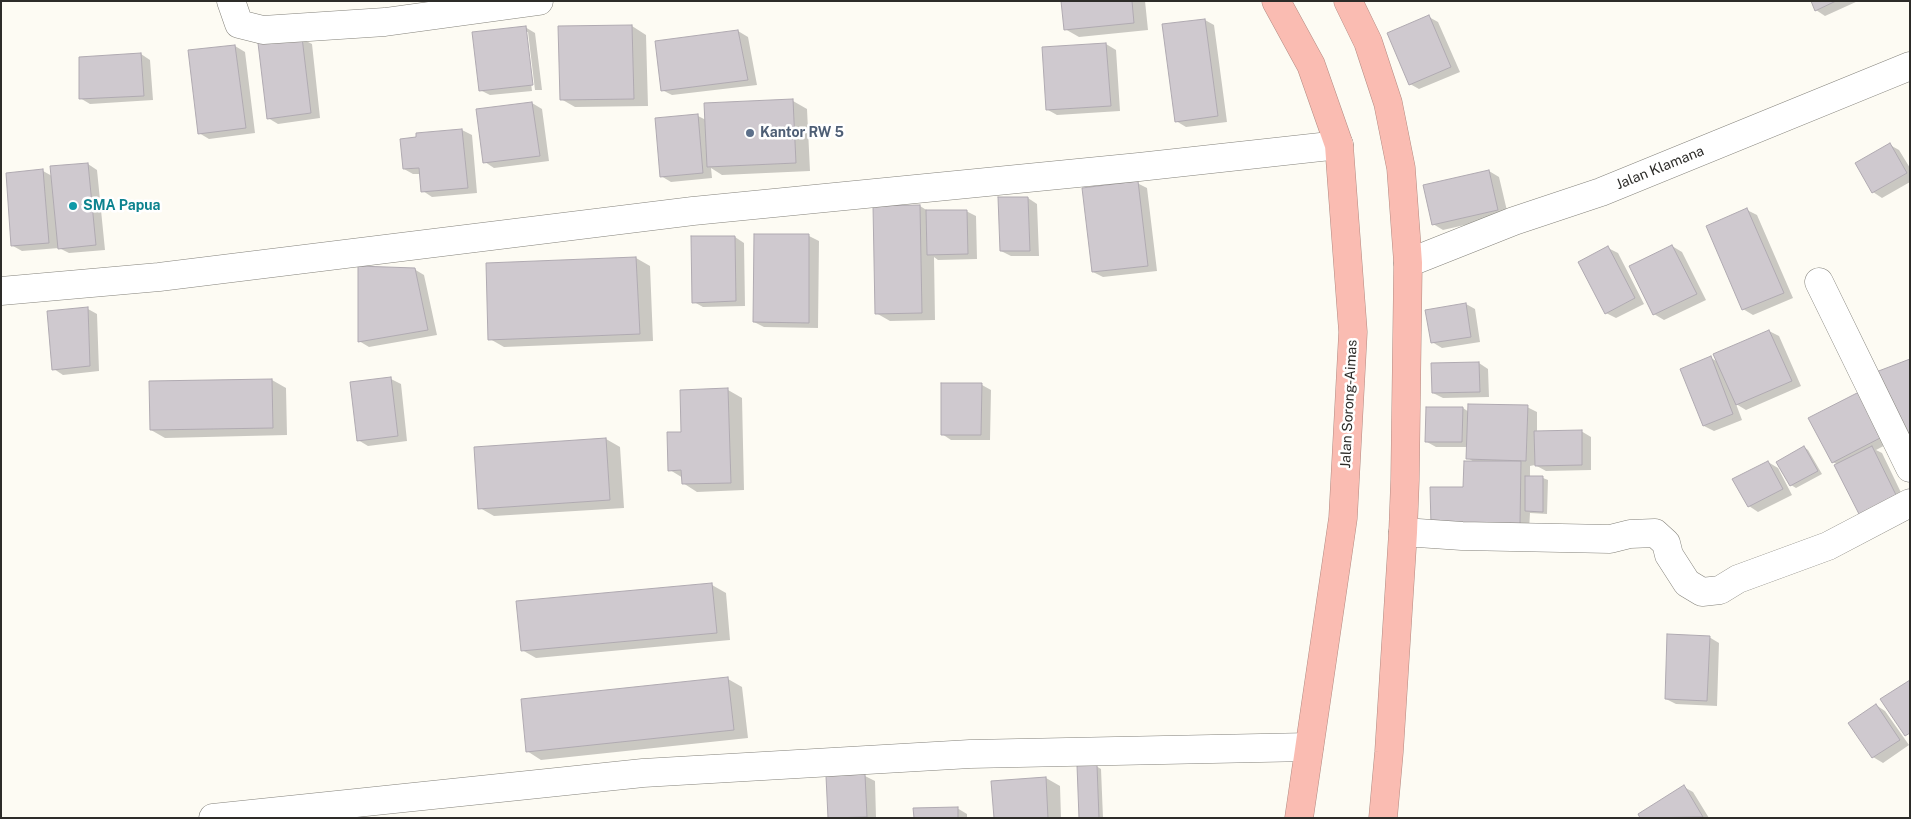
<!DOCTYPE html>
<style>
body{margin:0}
#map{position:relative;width:1911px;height:819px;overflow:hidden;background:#fdfbf3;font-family:"Public Sans",sans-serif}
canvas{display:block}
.frame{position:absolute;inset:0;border:2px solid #2d2c29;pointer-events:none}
</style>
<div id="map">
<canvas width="1911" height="819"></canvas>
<div class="frame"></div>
</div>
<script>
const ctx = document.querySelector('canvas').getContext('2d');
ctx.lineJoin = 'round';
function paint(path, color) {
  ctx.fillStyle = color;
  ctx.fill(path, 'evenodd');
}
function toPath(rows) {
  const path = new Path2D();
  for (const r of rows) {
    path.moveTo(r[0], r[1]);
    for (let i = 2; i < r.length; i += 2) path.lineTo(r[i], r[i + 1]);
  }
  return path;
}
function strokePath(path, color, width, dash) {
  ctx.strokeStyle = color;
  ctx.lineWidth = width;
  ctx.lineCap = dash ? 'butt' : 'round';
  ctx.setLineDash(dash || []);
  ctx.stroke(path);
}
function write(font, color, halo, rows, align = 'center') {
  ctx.font = font + ' "Public Sans",sans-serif';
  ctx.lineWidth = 5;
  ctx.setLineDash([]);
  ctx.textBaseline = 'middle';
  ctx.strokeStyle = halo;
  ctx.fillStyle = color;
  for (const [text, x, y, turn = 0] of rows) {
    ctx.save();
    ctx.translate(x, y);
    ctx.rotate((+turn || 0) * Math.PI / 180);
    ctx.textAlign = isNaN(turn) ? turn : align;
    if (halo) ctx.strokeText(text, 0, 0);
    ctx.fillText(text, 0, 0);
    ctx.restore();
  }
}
paint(toPath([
 [1062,1,1145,1,1148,30,1079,37,1065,29],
 [1812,1,1858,1,1825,16,1816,10],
 [1429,17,1438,22,1460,72,1419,89,1410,84],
 [1205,20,1214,25,1227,122,1186,127,1176,121],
 [632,26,646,35,648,106,575,107,561,99,559,27],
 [525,27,535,33,542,90,535,90,528,32,525,32,532,91,490,95,480,90],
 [738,31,748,37,757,85,672,95,662,90],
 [302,39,312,44,320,118,278,124,268,118],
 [1106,44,1116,50,1120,111,1057,115,1048,110],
 [235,46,245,52,255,133,209,139,199,133],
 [141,54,150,60,153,100,90,104,80,98],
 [793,101,807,109,810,171,722,175,711,168,712,178,671,182,661,176,698,116,706,120],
 [532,103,542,109,549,161,494,168,485,162],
 [462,130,472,135,477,193,432,197,423,191,421,174,413,174,404,169],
 [1890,145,1899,150,1910,168,1910,182,1882,198,1873,192],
 [88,164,97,170,105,250,69,253,59,248,22,251,13,246,7,174,43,171,52,176],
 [1489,171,1499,177,1508,215,1443,230,1433,224],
 [1137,183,1147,188,1157,271,1103,277,1093,272],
 [1028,198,1037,204,1039,256,1011,256,1001,251],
 [920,206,928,211,966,211,976,216,977,259,938,260,934,257,935,320,890,321,876,313],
 [1747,210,1757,215,1793,298,1753,315,1743,309],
 [809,236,819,241,818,328,764,327,754,322],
 [735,237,744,243,745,306,703,307,694,302],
 [1672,246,1682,252,1706,300,1664,320,1654,314],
 [1608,248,1618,253,1644,304,1616,318,1606,313],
 [636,258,650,266,653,341,504,347,490,339],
 [414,269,424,275,437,335,369,347,359,341],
 [1466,304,1475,309,1480,342,1442,348,1432,342],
 [88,309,97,314,99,371,63,375,54,369],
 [1769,331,1779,336,1801,386,1746,410,1736,404,1742,420,1714,431,1704,426,1711,358,1718,362],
 [1479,363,1488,369,1489,397,1443,398,1433,393],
 [391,379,401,384,407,441,368,446,358,440],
 [272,380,286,388,287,435,165,438,151,430],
 [982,385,991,390,990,440,951,440,942,434],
 [728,390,742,398,744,490,697,492,683,483,683,478,670,470,682,433],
 [1859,393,1891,442,1876,450,1882,453,1906,503,1833,462],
 [1527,407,1537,412,1537,432,1581,431,1591,437,1591,470,1546,471,1535,465,1530,466,1530,478,1543,478,1548,480,1547,514,1530,513,1529,530,1464,489,1474,462,1468,458,1468,447,1436,447,1427,442,1463,408,1469,412],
 [606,439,620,447,624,508,494,516,480,508,475,448],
 [1804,447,1808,450,1822,474,1796,488,1791,485,1778,462],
 [1768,462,1778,468,1792,495,1758,512,1749,506],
 [712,585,726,593,730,640,536,658,522,650],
 [1709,637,1719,643,1717,706,1676,704,1666,699],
 [728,679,742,687,748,738,541,760,527,751],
 [1876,705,1885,711,1909,745,1883,763,1873,757,1850,723],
 [1096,766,1101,769,1103,818,1080,818],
 [865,776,875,781,876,818,829,818],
 [1046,778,1060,786,1061,818,995,818],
 [1684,787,1693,792,1709,818,1641,818],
 [957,808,967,814,967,818,915,818]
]), '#0003');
const building = toPath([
 [1061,1,1132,1,1134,23,1064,30,1061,1],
 [1811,1,1836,1,1815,11,1811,1],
 [1429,15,1451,67,1409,85,1387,33,1429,15],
 [1205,19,1218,116,1175,122,1162,24,1205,19],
 [632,25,634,99,560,100,558,26,632,25],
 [526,26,533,85,479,91,472,32,526,26],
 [738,30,748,80,661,91,655,41,738,30],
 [302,37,311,113,267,119,258,43,302,37],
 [1106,43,1111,106,1046,110,1042,47,1106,43],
 [235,45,246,128,198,134,188,50,235,45],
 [141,53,144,96,79,99,79,57,141,53],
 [793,99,796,163,707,167,704,103,793,99],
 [532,102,540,156,483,163,476,109,532,102],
 [698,114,703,173,660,177,655,118,698,114],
 [462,129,468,188,421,192,419,168,403,169,400,139,416,137,416,133,462,129],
 [1890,143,1907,173,1872,193,1855,163,1890,143],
 [88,163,96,245,58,249,50,166,88,163],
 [43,169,49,243,11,246,6,173,43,169],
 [1489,170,1498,210,1432,225,1423,185,1489,170],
 [1138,181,1148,266,1092,272,1082,188,1138,181],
 [998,197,1028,197,1030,251,1000,251,998,197],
 [920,205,922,313,875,314,873,206,920,205],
 [1747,208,1784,293,1742,310,1706,226,1747,208],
 [926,210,967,210,968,254,927,255,926,210],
 [754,234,809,234,809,323,753,322,754,234],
 [691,236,735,236,736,301,692,303,691,236],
 [1672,245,1697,294,1653,315,1629,266,1672,245],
 [1608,246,1635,298,1605,314,1578,262,1608,246],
 [636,257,640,334,488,340,486,263,636,257],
 [358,266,415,268,428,330,358,342,358,266],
 [1466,303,1471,337,1431,343,1425,310,1466,303],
 [88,307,90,366,52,370,47,311,88,307],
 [1769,330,1792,381,1736,405,1713,354,1769,330],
 [1711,356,1733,414,1703,426,1680,369,1711,356],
 [1910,359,1910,456,1876,372,1910,359],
 [1479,362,1480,392,1432,393,1431,363,1479,362],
 [391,377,398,436,357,441,350,382,391,377],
 [272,379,273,428,150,430,149,381,272,379],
 [941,383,982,383,981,435,941,435,941,383],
 [728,388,731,483,682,484,681,470,668,471,667,432,681,432,680,390,728,388],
 [1859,392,1882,437,1832,463,1808,418,1859,392],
 [1468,404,1528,405,1526,461,1466,459,1468,404],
 [1426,407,1463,407,1462,442,1425,442,1426,407],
 [1582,430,1582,465,1535,466,1534,431,1582,430],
 [606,438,610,500,478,509,474,447,606,438],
 [1804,446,1818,471,1790,486,1776,462,1804,446],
 [1872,446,1897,497,1860,516,1834,465,1872,446],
 [1464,461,1521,461,1520,525,1431,525,1430,487,1463,487,1464,461],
 [1768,461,1783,489,1748,507,1732,479,1768,461],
 [1525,476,1543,476,1543,512,1525,511,1525,476],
 [712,583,717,633,521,651,516,601,712,583],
 [1667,634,1710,636,1707,701,1665,699,1667,634],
 [728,677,734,730,526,752,521,699,728,677],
 [1910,680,1910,733,1905,736,1880,699,1910,680],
 [1876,704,1900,740,1872,758,1848,723,1876,704],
 [1077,765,1097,765,1099,818,1079,818,1077,765],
 [865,774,867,817,828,818,826,776,865,774],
 [1046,777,1048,818,994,818,991,781,1046,777],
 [1684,785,1703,817,1640,818,1638,814,1684,785],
 [958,807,958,818,914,818,913,808,958,807]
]);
paint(building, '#cfc9cf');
strokePath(building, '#b0aab1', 1);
const street = toPath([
 [231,1,239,24,263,30,385,22,539,1],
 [1408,263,1514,221,1601,192,1910,66],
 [1819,282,1910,468],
 [1,291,159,277,693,211,1139,167,1339,145],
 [1403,532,1462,536,1610,539,1630,534,1655,533,1666,543,1669,555,1687,583,1702,592,1720,590,1738,579,1828,546,1910,503],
 [213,818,643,773,970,754,1309,747]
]);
const highway = toPath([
 [1276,1,1311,65,1339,145,1353,332,1343,518,1299,818],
 [1348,1,1368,42,1388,103,1401,168,1408,263,1405,480,1403,532,1389,752,1383,818]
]);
strokePath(street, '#84827b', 29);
strokePath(highway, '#b28a82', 29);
strokePath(street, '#fff', 28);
strokePath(highway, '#fabcb2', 28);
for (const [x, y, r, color] of [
 [750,133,5,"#5c6f8a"],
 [73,206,5,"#0f9aa8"]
]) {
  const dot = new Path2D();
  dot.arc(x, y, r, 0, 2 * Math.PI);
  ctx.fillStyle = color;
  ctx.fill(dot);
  strokePath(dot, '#fff', 2);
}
write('bold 14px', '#4e5e75', '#fff', [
 ["Kantor RW 5",760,133]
], 'left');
write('14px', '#2d2c29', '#fff', [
 ["Jalan Klamana",1660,168,-22],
 ["Jalan Sorong-Aimas",1349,404,-87]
]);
write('bold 14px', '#0d838f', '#fff', [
 ["SMA Papua",83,206]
], 'left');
</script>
